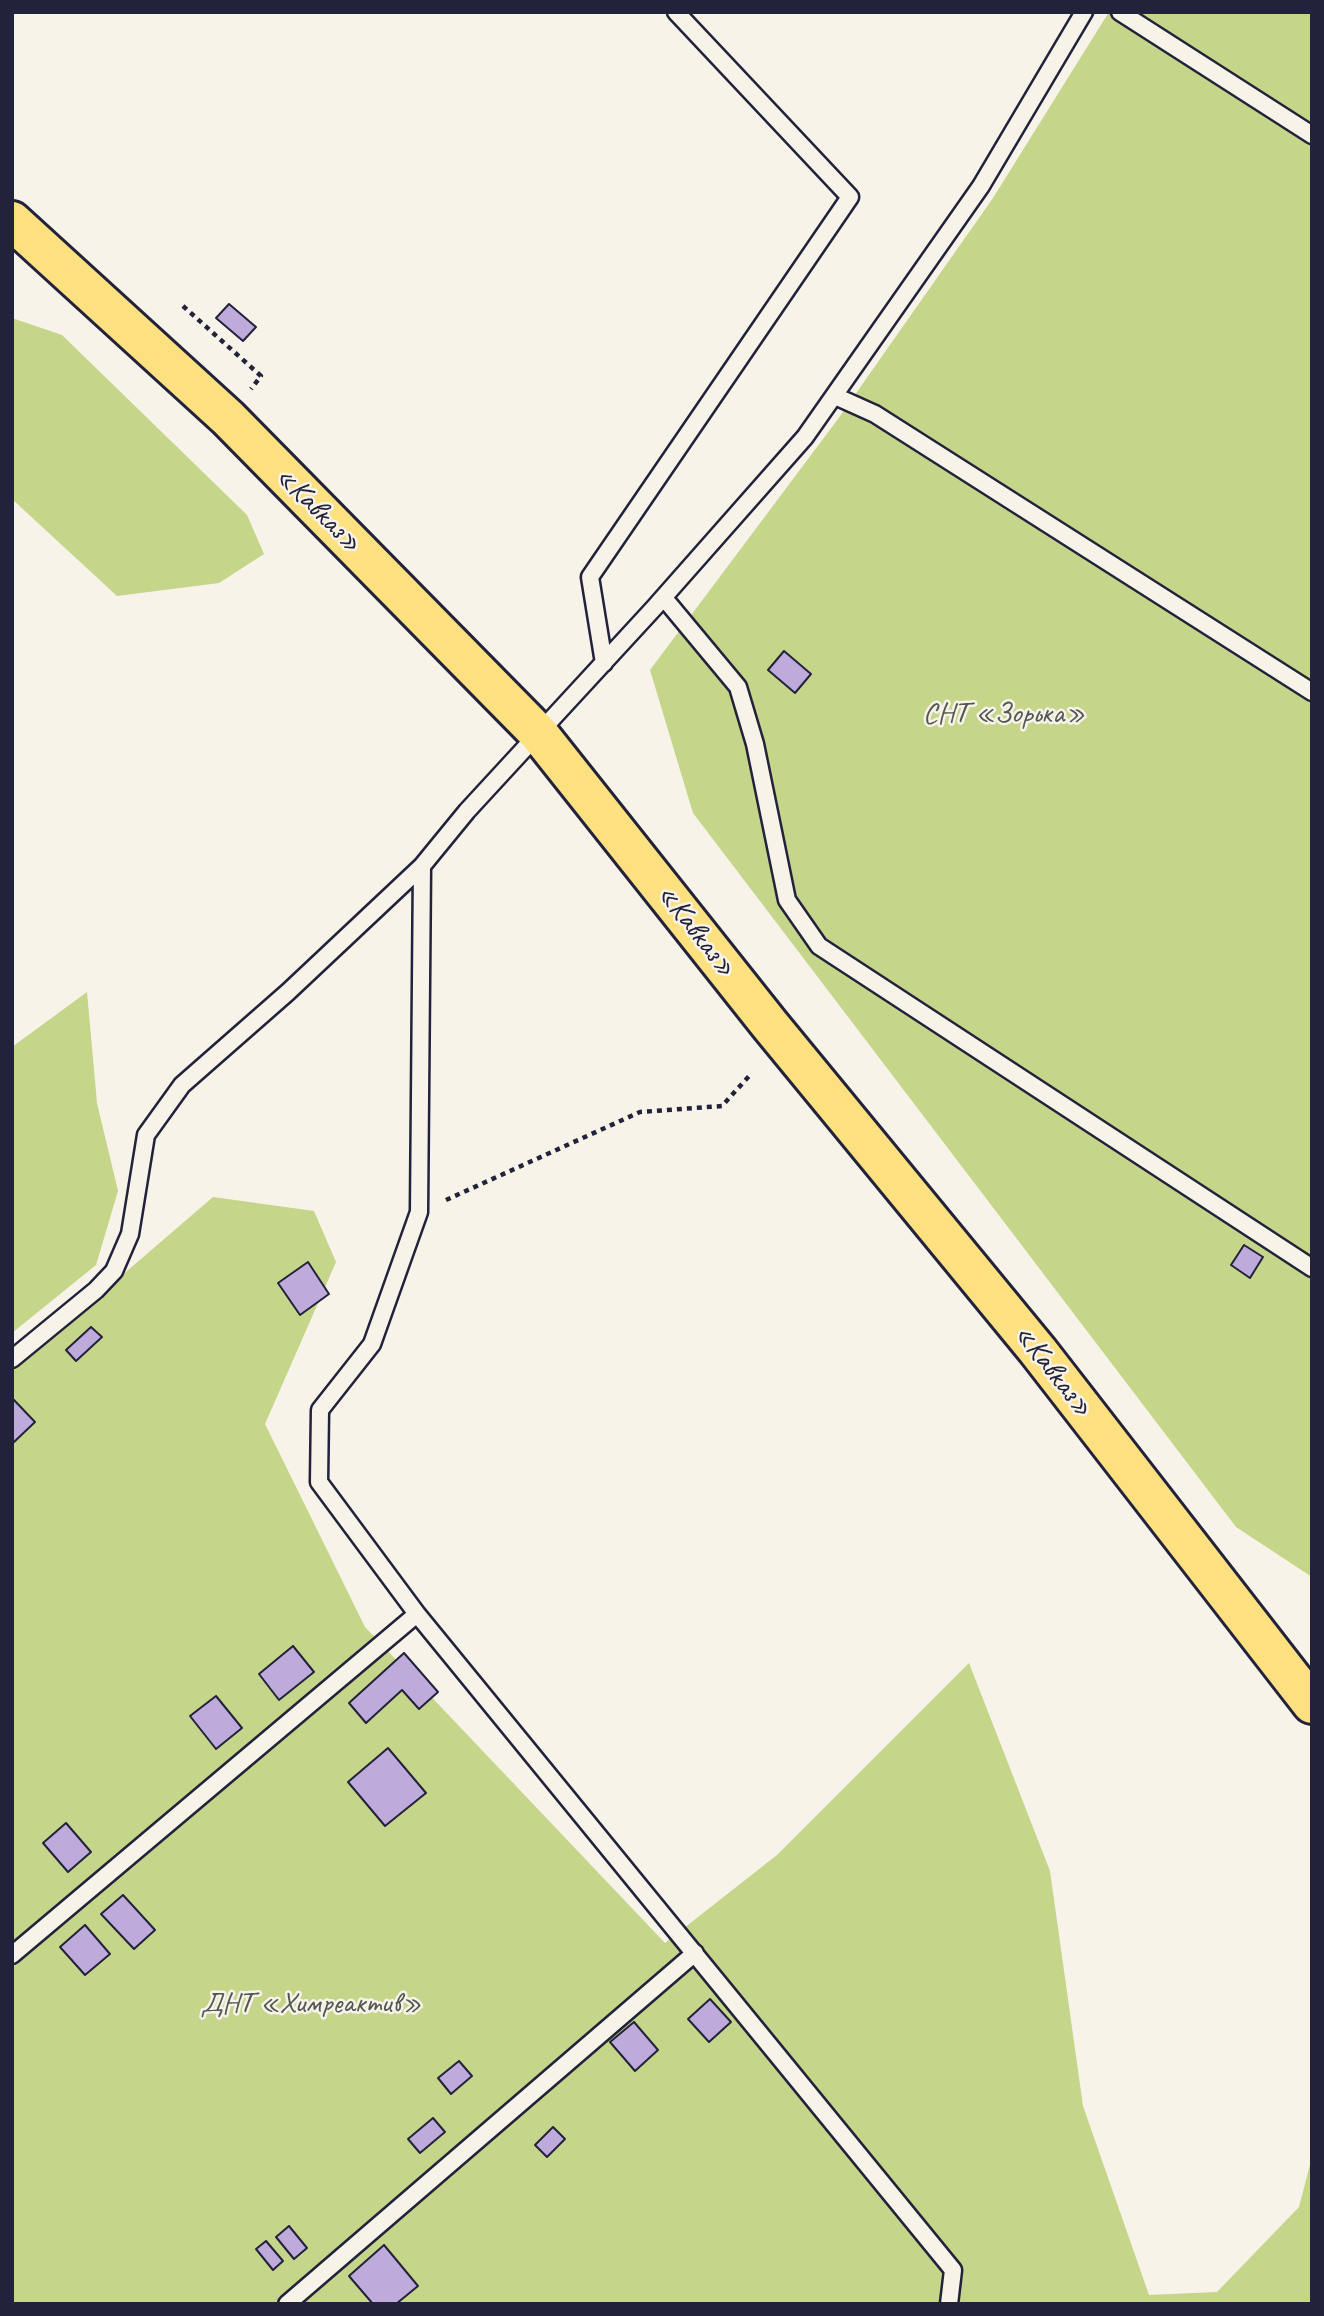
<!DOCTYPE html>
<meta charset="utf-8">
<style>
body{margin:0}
#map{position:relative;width:1324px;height:2316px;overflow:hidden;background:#f7f3e8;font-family:Caveat,sans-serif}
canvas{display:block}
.frame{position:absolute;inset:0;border:14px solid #22223b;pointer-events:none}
</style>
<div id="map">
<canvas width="1324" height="2316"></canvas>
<div class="frame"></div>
</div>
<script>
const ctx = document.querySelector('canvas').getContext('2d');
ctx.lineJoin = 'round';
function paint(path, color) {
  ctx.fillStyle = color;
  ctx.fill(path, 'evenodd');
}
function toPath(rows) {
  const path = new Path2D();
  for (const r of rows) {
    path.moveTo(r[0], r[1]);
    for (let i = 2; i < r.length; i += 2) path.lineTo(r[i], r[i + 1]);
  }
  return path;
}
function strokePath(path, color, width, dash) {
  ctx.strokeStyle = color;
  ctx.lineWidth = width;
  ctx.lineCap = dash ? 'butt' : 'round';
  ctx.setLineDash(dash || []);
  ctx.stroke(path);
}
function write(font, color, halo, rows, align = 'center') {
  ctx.font = font + ' Caveat,sans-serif';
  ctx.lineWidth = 5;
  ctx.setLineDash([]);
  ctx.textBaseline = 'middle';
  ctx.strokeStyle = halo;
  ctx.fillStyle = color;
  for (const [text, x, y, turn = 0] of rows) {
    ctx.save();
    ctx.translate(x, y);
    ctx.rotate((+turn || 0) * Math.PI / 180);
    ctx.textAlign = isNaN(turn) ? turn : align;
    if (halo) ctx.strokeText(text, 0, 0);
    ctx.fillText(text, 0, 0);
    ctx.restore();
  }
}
paint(toPath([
 [1109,12,1312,12,1312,1577,1236,1527,693,813,650,670,838,419,993,198],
 [12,318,62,335,247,515,264,554,219,583,117,596,12,499],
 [87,992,97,1103,118,1191,96,1265,12,1333,12,1047],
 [213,1197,314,1211,336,1262,265,1424,365,1627,665,1943,777,1855,969,1663,1050,1871,1083,2106,1149,2295,1217,2292,1299,2207,1312,2157,1312,2304,12,2304,12,1370]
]), '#c5d589');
const building = toPath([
 [229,304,256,327,243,341,216,318,229,304],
 [784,651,811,674,795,693,768,670,784,651],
 [1244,1245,1263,1257,1250,1278,1231,1265,1244,1245],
 [308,1262,329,1294,300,1315,278,1283,308,1262],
 [91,1327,102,1337,76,1361,66,1350,91,1327],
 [13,1399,35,1422,14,1442,12,1440,13,1399],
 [293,1646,314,1672,279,1700,259,1674,293,1646],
 [404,1653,438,1692,419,1709,402,1690,366,1723,349,1703,404,1653],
 [216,1696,242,1728,216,1749,190,1716,216,1696],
 [388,1748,426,1793,385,1826,348,1782,388,1748],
 [66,1823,91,1852,68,1872,43,1843,66,1823],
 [123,1895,155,1930,134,1949,101,1914,123,1895],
 [85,1925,110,1954,85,1975,60,1947,85,1925],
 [710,1999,731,2022,709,2042,688,2019,710,1999],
 [634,2022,658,2050,635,2071,610,2042,634,2022],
 [459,2061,472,2076,451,2094,438,2078,459,2061],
 [433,2118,445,2132,420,2153,408,2139,433,2118],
 [553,2127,565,2139,547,2157,535,2145,553,2127],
 [289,2226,307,2248,294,2259,276,2237,289,2226],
 [266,2241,283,2261,273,2270,256,2249,266,2241],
 [384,2245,418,2286,396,2304,373,2304,349,2276,384,2245]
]);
paint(building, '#bfabdb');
strokePath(building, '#22223b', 2);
const lane = toPath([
 [1120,12,1312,135],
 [835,396,875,414,1312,692],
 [664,598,738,687,755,744,787,900,819,946,1312,1268],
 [604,663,590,577,850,197,676,12],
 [422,866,419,1212,372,1344,320,1410,319,1482,417,1614,953,2270,949,2304],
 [12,1359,96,1290,114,1271,130,1234,146,1135,182,1085,288,992,422,866,467,811,654,608,805,437,981,186,1084,12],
 [12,1955,417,1614],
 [287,2304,695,1953]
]);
const highway = toPath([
 [12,221,228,418,539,734,770,1025,1038,1351,1312,1704]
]);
strokePath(lane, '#22223b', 21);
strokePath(highway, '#22223b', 44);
strokePath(toPath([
 [183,306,261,376,251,389],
 [446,1200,640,1112,722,1106,750,1075]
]), '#22223b', 4.5, [5, 5]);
strokePath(lane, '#f7f3e8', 16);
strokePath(highway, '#fde080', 38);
write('30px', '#22223b', '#f7f3e8', [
 ["«Кавказ»",318,510,45],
 ["«Кавказ»",696,931,52],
 ["«Кавказ»",1053,1371,52]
]);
write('30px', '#535852', '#f7f3e8', [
 ["СНТ «Зорька»",1004,714],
 ["ДНТ «Химреактив»",311,2004]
]);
</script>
